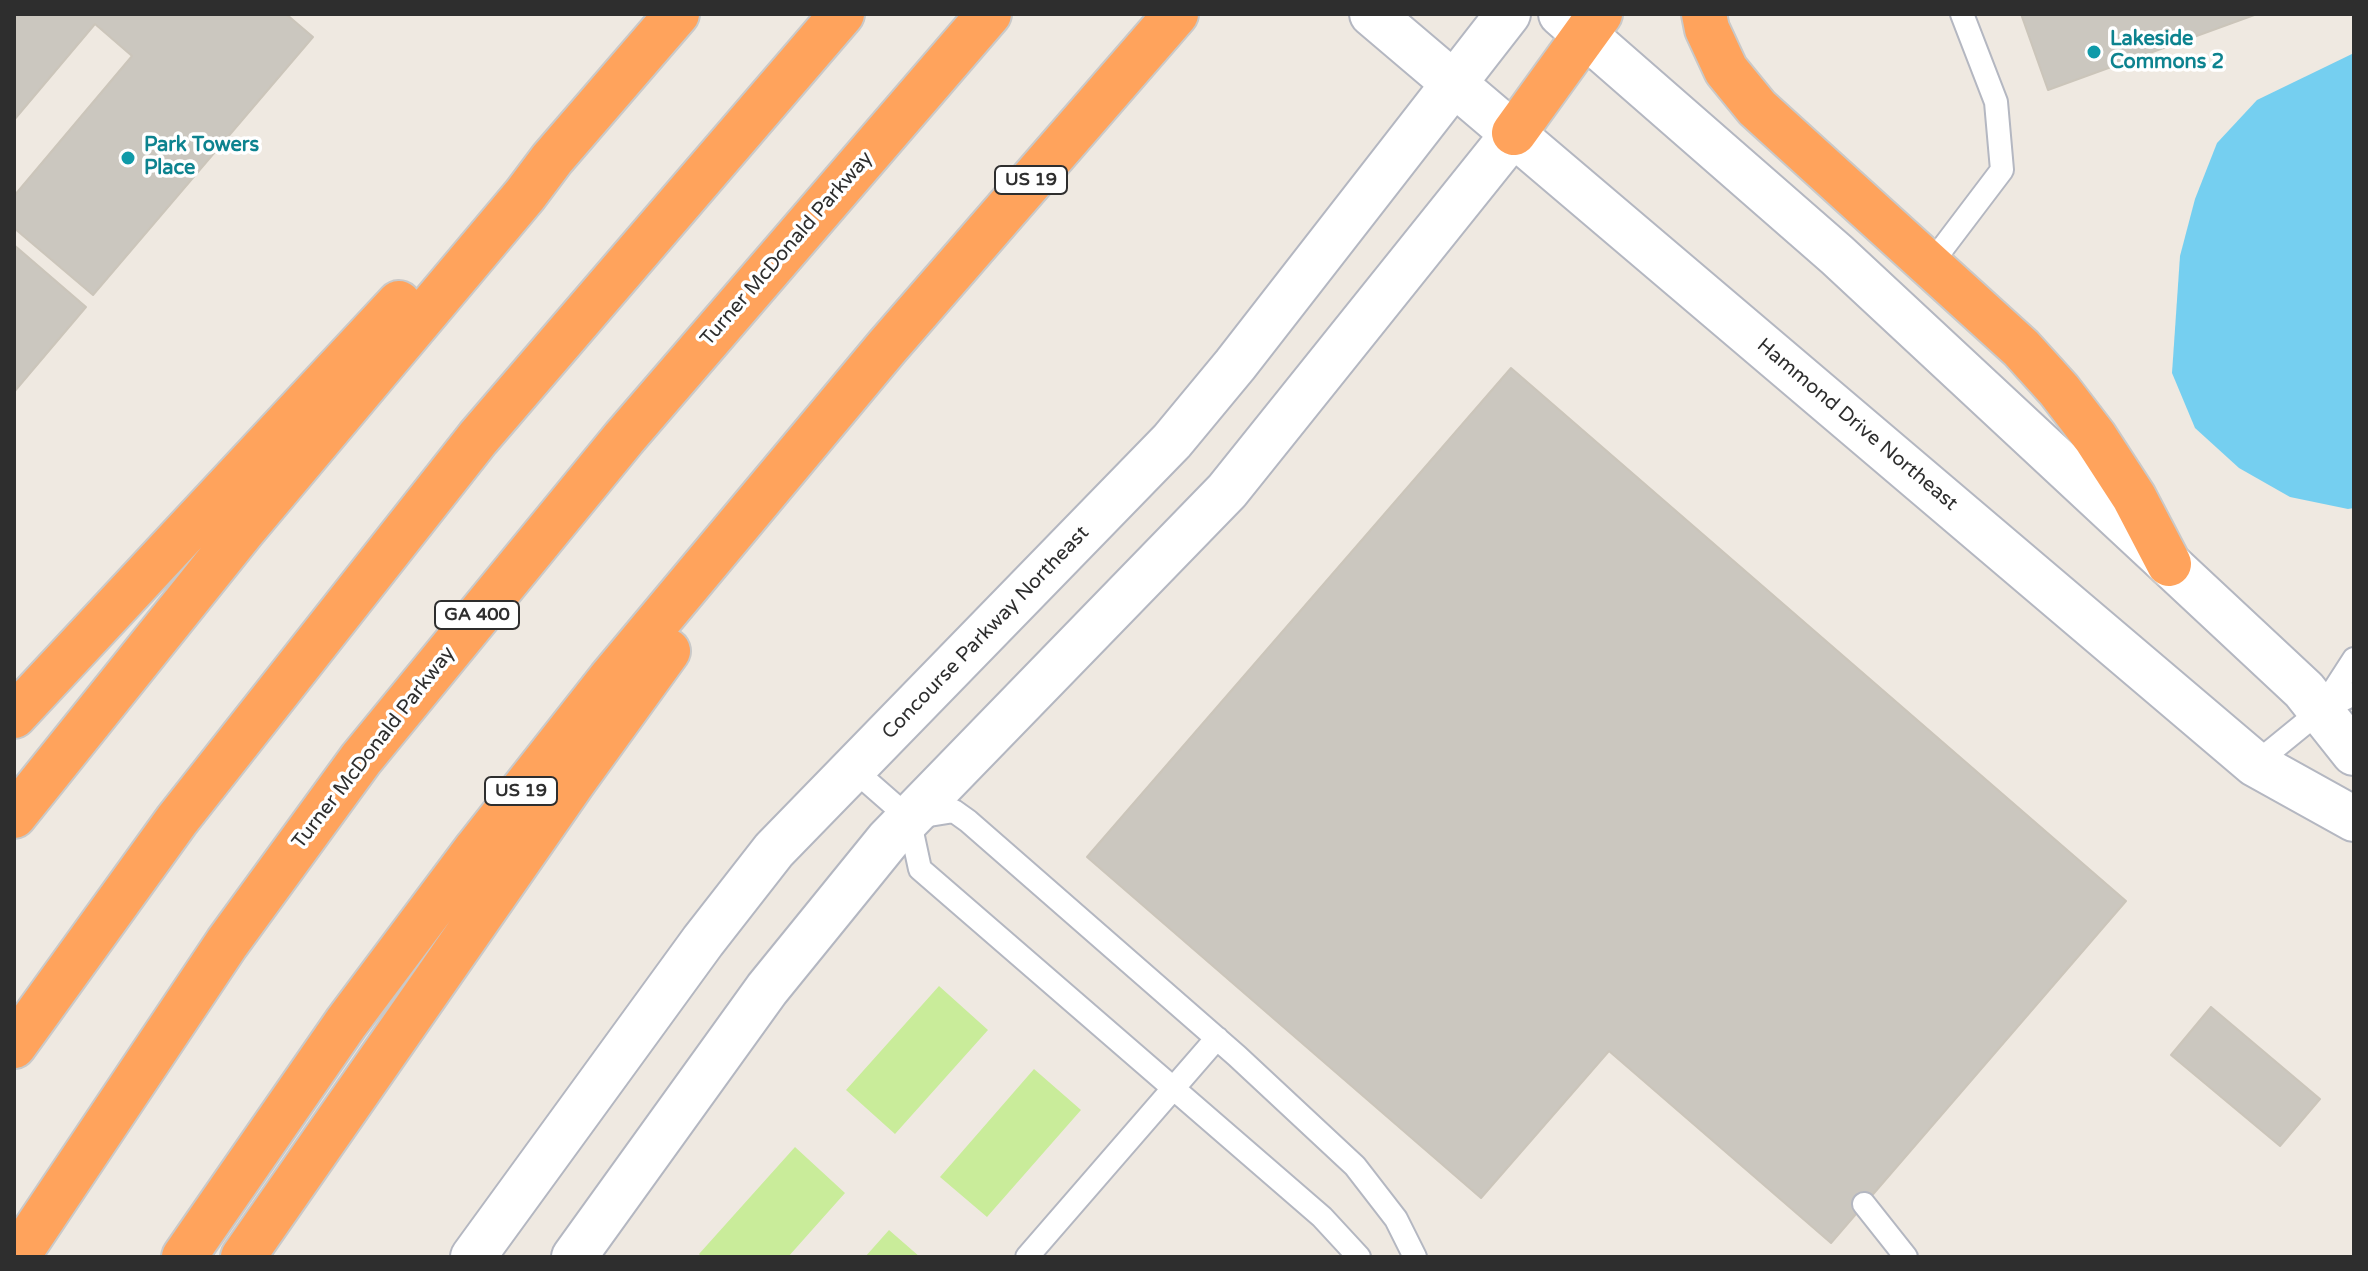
<!DOCTYPE html>
<style>
body{margin:0}
#map{position:relative;width:2368px;height:1271px;overflow:hidden;background:#efe9e1;font-family:"Varela Round",sans-serif}
canvas{display:block}
.frame{position:absolute;inset:0;border:16px solid #2e2e2e;pointer-events:none}
</style>
<div id="map">
<canvas width="2368" height="1271"></canvas>
<div class="frame"></div>
</div>
<script>
const ctx = document.querySelector('canvas').getContext('2d');
ctx.lineJoin = 'round';
function paint(path, color) {
  ctx.fillStyle = color;
  ctx.fill(path, 'evenodd');
}
function toPath(rows) {
  const path = new Path2D();
  for (const r of rows) {
    path.moveTo(r[0], r[1]);
    for (let i = 2; i < r.length; i += 2) path.lineTo(r[i], r[i + 1]);
  }
  return path;
}
function strokePath(path, color, width, dash) {
  ctx.strokeStyle = color;
  ctx.lineWidth = width;
  ctx.lineCap = dash ? 'butt' : 'round';
  ctx.setLineDash(dash || []);
  ctx.stroke(path);
}
function write(font, color, halo, rows, align = 'center') {
  ctx.font = font + ' "Varela Round",sans-serif';
  ctx.lineWidth = 7;
  ctx.setLineDash([]);
  ctx.textBaseline = 'middle';
  ctx.strokeStyle = halo;
  ctx.fillStyle = color;
  for (const [text, x, y, turn = 0] of rows) {
    ctx.save();
    ctx.translate(x, y);
    ctx.rotate((+turn || 0) * Math.PI / 180);
    ctx.textAlign = isNaN(turn) ? turn : align;
    if (halo) ctx.strokeText(text, 0, 0);
    ctx.fillText(text, 0, 0);
    ctx.restore();
  }
}
paint(toPath([
 [939,986,988,1030,895,1134,846,1090],
 [1034,1069,1081,1110,987,1217,940,1177],
 [795,1147,845,1193,788,1257,702,1257,699,1254],
 [889,1230,920,1257,865,1257]
]), '#c9ec9a');
paint(toPath([
 [2354,53,2354,508,2348,509,2290,497,2239,468,2195,428,2172,373,2180,256,2195,199,2217,143,2257,100]
]), '#75cff0');
const building = toPath([
 [14,14,286,14,313,37,93,295,14,228,14,196,132,56,95,24,14,120,14,14],
 [2021,14,2257,14,2048,90,2021,14],
 [14,245,86,307,14,392,14,245],
 [1511,368,2126,901,1831,1243,1609,1051,1481,1198,1087,857,1511,368],
 [2211,1007,2320,1099,2280,1146,2171,1055,2211,1007]
]);
paint(building, '#cbc7bf');
strokePath(building, '#cbc5ba', 2);
const lane = toPath([
 [1930,265,2002,170,1996,102,1962,14],
 [2321,710,2354,659],
 [2255,764,2320,711,2354,694],
 [853,769,909,818,920,869,1322,1217,1359,1257],
 [917,817,954,811,968,821,1237,1056,1355,1166,1396,1219,1415,1257],
 [1864,1204,1906,1257],
 [1027,1257,1217,1038]
]);
const street = toPath([
 [473,1257,703,941,774,850,1172,441,1235,365,1508,14],
 [574,1257,767,989,888,840,1227,491,1514,133]
]);
const secondary = toPath([
 [1372,14,2255,764,2354,819],
 [1561,14,1837,255,2169,564,2304,690,2354,753]
]);
const highway = toPath([
 [1704,14,1707,29,1726,70,1757,108,2021,348,2059,390,2095,437,2134,497,2169,564],
 [1514,133,1600,14],
 [14,716,399,303],
 [14,816,245,528,525,195,552,159,677,14],
 [14,1046,177,820,478,438,842,14],
 [17,1257,227,943,361,759,624,438,989,14],
 [184,1257,346,1023,477,848,610,679,887,347,1176,14],
 [243,1257,574,781,668,651]
]);
strokePath(lane, '#b4b7c1', 26);
strokePath(street, '#b4b7c1', 48);
strokePath(secondary, '#b4b7c1', 48);
strokePath(highway, '#c9c9c9', 48);
strokePath(lane, '#fff', 22);
strokePath(street, '#fff', 44);
strokePath(secondary, '#fff', 44);
strokePath(highway, '#ffa35c', 44);
for (const [x, y, r, color] of [
 [2094,52,8,"#0f9aa8"],
 [128,158,8,"#0f9aa8"]
]) {
  const dot = new Path2D();
  dot.arc(x, y, r, 0, 2 * Math.PI);
  ctx.fillStyle = color;
  ctx.fill(dot);
  strokePath(dot, '#fff', 3);
}
for (const [x, y, w] of [
 [1031,180,72],
 [477,615,84],
 [521,791,72]
]) {
  const box = new Path2D();
  box.roundRect(x - w / 2, y - 14, w, 28, 6);
  ctx.fillStyle = '#fff';
  ctx.fill(box);
  strokePath(box, '#2e2e2e', 2);
}
write('bold 18px', '#2e2e2e', null, [
 ["US 19",1031,180],
 ["GA 400",477,615],
 ["US 19",521,791]
]);
write('bold 20px', '#0d838f', '#fff', [
 ["Lakeside",2110,40],
 ["Commons 2",2110,63],
 ["Park Towers",144,146],
 ["Place",144,169]
], 'left');
write('20px', '#2e2e2e', '#fff', [
 ["Turner McDonald Parkway",787,249,-49],
 ["Hammond Drive Northeast",1857,425,40],
 ["Concourse Parkway Northeast",986,633,-46],
 ["Turner McDonald Parkway",374,748,-52]
]);
</script>
